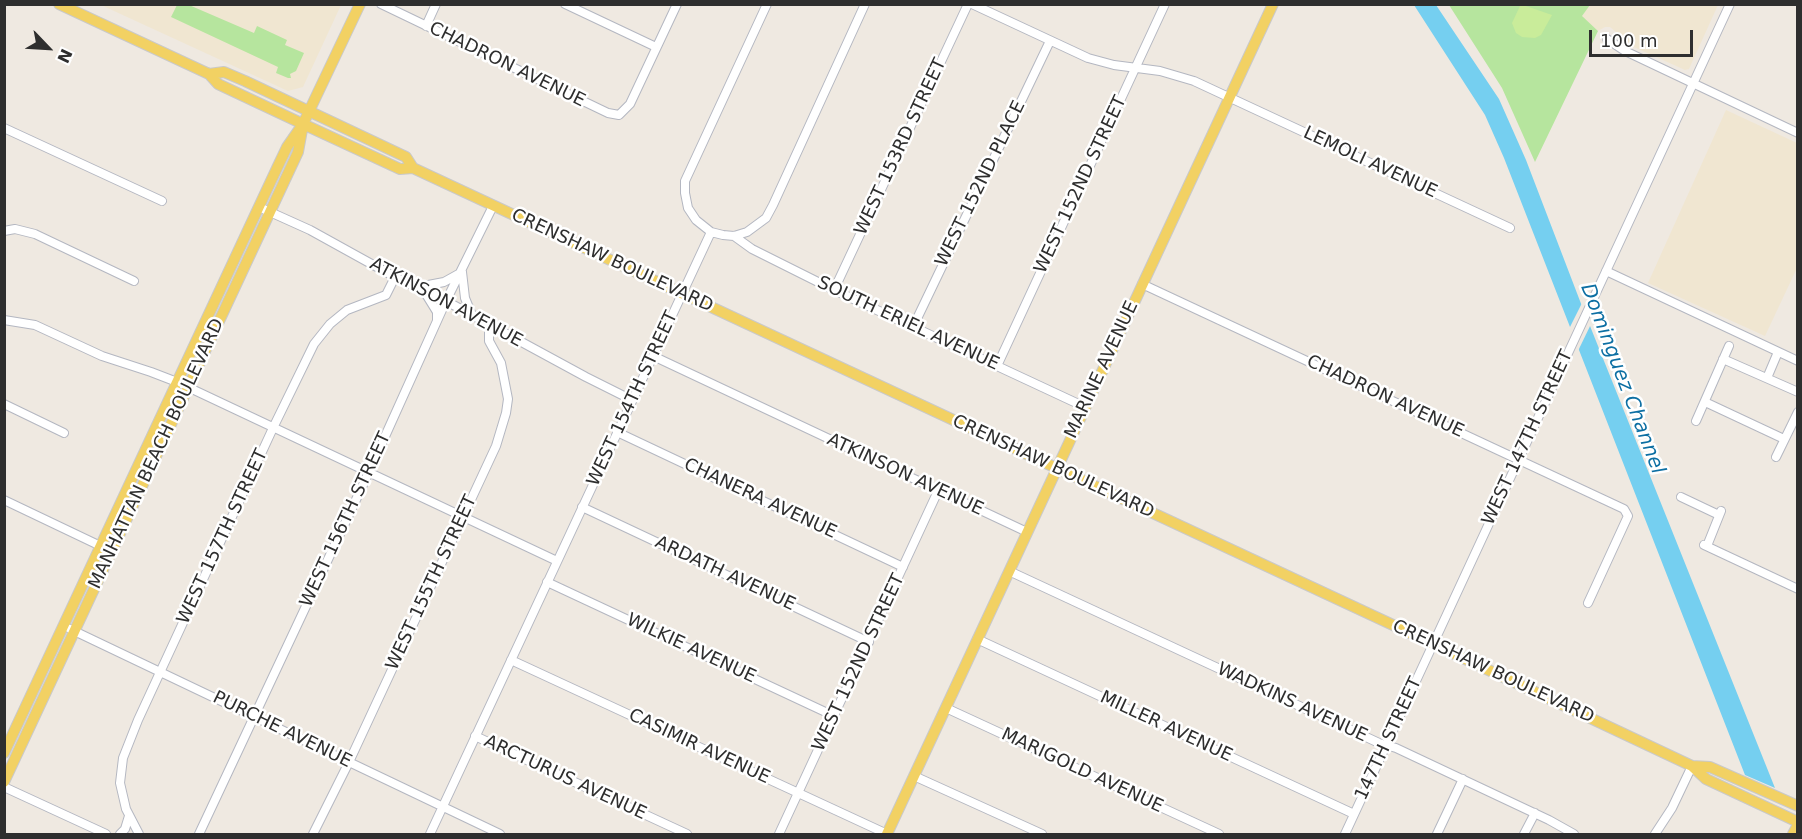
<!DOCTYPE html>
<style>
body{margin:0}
#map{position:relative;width:1802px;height:839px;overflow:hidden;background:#efe9e1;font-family:"DejaVu Sans",sans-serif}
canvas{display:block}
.frame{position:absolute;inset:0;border:6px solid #2e2e2e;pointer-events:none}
.north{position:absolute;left:18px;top:18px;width:60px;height:60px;-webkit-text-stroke:4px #fff;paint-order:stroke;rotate:115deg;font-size:16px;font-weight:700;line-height:24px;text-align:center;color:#2e2e2e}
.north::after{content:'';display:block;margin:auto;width:21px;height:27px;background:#2e2e2e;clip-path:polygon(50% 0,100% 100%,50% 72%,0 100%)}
.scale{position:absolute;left:1589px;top:30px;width:104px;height:27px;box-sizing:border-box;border:3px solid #2e2e2e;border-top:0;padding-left:8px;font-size:18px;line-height:21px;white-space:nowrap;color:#2e2e2e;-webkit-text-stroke:4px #fff;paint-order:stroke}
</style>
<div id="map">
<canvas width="1802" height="839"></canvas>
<div class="frame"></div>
<div class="north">N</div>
<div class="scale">100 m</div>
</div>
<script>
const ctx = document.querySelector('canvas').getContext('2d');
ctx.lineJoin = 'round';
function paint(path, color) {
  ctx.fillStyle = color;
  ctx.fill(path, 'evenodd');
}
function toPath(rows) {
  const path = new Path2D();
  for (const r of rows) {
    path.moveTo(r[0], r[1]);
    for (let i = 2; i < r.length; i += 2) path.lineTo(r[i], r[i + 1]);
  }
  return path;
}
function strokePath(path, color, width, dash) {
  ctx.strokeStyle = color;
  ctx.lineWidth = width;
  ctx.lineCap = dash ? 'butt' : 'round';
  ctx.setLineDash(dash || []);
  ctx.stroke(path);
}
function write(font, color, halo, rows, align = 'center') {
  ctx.font = font + ' "DejaVu Sans",sans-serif';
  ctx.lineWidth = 5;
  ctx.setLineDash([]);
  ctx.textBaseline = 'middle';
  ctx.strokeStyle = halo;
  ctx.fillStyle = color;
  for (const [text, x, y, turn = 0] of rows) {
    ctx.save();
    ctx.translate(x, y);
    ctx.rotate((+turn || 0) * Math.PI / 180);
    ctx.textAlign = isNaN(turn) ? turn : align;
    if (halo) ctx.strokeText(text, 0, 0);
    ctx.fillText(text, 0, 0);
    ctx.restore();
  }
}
paint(toPath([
 [101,5,341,5,303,87,288,91],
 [1590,5,1718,5,1689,69,1685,70,1634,47,1610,27,1605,27,1598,31,1581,16],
 [1726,110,1797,143,1797,268,1765,336,1648,283]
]), '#f0e6d1');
paint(toPath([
 [177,5,189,5,254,33,257,26,287,40,285,45,304,53,296,71,290,74,291,78,288,78,276,73,278,67,171,17],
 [1449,5,1590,5,1582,16,1598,31,1535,162,1502,88]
]), '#b6e59e');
paint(toPath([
 [1523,5,1552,15,1541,35,1535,38,1522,37,1516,33,1512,23,1520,6]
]), '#c9ec9a');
paint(toPath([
 [1414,5,1436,5,1499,99,1526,160,1580,301,1775,788,1745,775,1504,158,1485,115]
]), '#75cff0');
paint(toPath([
 [1583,301,1592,322,1577,353,1568,331]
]), '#efe9e1');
const minor = toPath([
 [381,4,608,113,619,115,630,104,677,4],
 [565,4,656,47],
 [767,4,685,181,685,193,688,208,696,220,711,232,723,235,734,236,747,232,766,218,773,205,865,4],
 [972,4,1088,58,1114,65,1160,71,1194,81,1510,228],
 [426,26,436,4],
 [1607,39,1625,51,1798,133],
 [4,128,162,201],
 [259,207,310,230,395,277,446,301,586,377,632,400],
 [4,231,15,229,35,234,134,281],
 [734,236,752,249,834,290,1085,407],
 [1606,271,1798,361],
 [1142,284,1624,509,1628,516,1588,603],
 [418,287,444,282,462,272,465,298,472,315],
 [834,290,968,4],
 [424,291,437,312,437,320],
 [4,320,35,325,102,356,151,372,177,382,557,561],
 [913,327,1050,41],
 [653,356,1027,532],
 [1723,359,1798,392],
 [997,366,1165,4],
 [1767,378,1778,352],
 [1705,402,1784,439],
 [4,404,64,433],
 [1696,421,1729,346],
 [617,432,903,567],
 [1776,457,1798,412],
 [1681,497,1719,515],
 [4,500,111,551],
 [582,507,869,642],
 [1704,545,1798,589],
 [1707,546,1721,511],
 [1009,571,1379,743,1396,748,1549,820,1574,834],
 [547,582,834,716],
 [70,629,500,834],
 [977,639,1354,814],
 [511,660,887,834],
 [946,708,1219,834],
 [475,736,687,834],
 [914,776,1042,834],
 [4,787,106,834],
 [120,834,125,829,129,816],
 [139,834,126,809,120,783,123,758,138,720,273,428,314,344,330,324,347,310,386,295,395,277],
 [199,834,369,472,446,301,493,206],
 [313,834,349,762,496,446,506,413,508,399,501,363,489,341,489,325],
 [430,834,711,232],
 [779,834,938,491],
 [1345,834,1730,4],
 [1437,834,1463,779],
 [1524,834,1535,813],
 [1655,834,1672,808,1692,766]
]);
const major = toPath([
 [59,4,209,74,218,84,303,124,400,169,413,168,1393,625,1692,766,1706,779,1798,822],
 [209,74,224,72,245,81,406,157,413,168],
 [4,753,277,168,287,147,303,124,360,4],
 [1692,766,1710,767,1798,806],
 [4,782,298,152,302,130],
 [887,834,1273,4],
 [1793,834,1798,825]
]);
strokePath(minor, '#b4b7c1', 10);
strokePath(major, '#c9c9c9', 12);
strokePath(minor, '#fff', 8);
strokePath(major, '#f2d163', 10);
write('18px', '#2e2e2e', '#fff', [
 ["CHADRON AVENUE",507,65,26],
 ["WEST 153RD STREET",901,147,-65],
 ["LEMOLI AVENUE",1370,163,25],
 ["WEST 152ND PLACE",981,184,-64],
 ["WEST 152ND STREET",1081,185,-65],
 ["CRENSHAW BOULEVARD",612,261,25],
 ["ATKINSON AVENUE",446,303,28],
 ["SOUTH ERIEL AVENUE",908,324,25],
 ["MARINE AVENUE",1102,370,-65],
 ["CHADRON AVENUE",1385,397,25],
 ["WEST 154TH STREET",633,399,-65],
 ["WEST 147TH STREET",1528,438,-65],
 ["MANHATTAN BEACH BOULEVARD",157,454,-65],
 ["CRENSHAW BOULEVARD",1053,467,25],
 ["ATKINSON AVENUE",905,475,25],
 ["CHANERA AVENUE",760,499,25],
 ["WEST 156TH STREET",346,520,-65],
 ["WEST 157TH STREET",223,537,-65],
 ["ARDATH AVENUE",725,574,25],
 ["WEST 155TH STREET",432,583,-65],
 ["WILKIE AVENUE",691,649,25],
 ["WEST 152ND STREET",859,663,-65],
 ["CRENSHAW BOULEVARD",1493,672,25],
 ["WADKINS AVENUE",1292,703,25],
 ["MILLER AVENUE",1166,727,25],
 ["PURCHE AVENUE",282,730,26],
 ["147TH STREET",1389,739,-65],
 ["CASIMIR AVENUE",699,747,25],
 ["MARIGOLD AVENUE",1082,771,25],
 ["ARCTURUS AVENUE",565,778,25]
]);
write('italic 20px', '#0d6fa3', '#fff', [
 ["Dominguez Channel",1622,379,69]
]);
</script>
